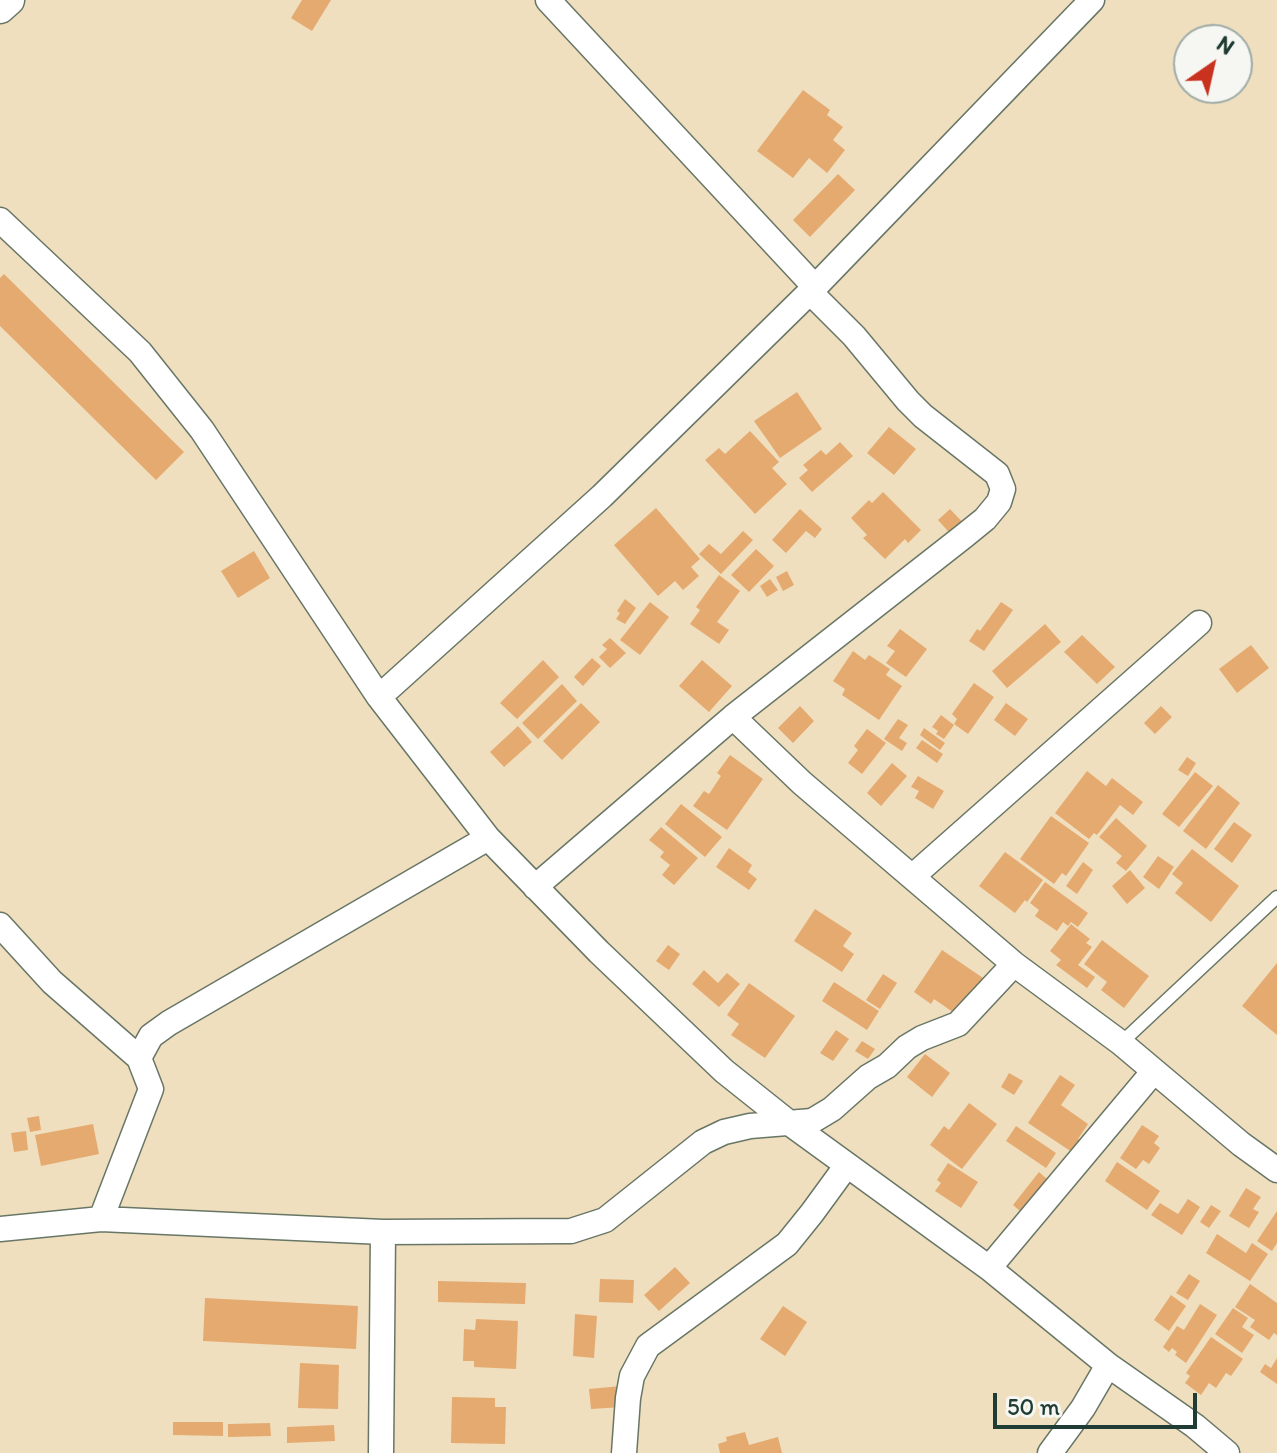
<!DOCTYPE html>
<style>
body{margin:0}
#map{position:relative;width:1277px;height:1453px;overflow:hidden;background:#efdfbf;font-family:Itim,sans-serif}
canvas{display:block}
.north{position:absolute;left:1173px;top:24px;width:80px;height:80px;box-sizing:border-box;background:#f6f6f2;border:2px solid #a0aca6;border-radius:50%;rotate:34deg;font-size:22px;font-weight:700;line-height:32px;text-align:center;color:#1f3d34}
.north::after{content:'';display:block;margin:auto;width:28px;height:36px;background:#c8321e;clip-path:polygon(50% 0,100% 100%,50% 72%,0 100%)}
.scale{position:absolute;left:993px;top:1393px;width:204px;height:36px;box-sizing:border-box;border:4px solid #1f3d34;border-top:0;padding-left:10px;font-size:24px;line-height:28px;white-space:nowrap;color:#1f3d34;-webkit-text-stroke:6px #f6f6f2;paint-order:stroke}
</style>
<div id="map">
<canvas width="1277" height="1453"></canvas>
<div class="north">N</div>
<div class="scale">50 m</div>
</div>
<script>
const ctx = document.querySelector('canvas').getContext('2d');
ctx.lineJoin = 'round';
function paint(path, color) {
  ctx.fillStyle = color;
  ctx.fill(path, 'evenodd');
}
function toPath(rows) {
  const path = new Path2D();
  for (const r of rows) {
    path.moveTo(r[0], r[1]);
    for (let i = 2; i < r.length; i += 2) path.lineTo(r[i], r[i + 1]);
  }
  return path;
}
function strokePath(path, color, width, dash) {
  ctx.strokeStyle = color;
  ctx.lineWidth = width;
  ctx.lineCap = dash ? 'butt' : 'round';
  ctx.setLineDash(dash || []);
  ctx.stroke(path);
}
paint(toPath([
 [302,0,331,0,312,31,291,18],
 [803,90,830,110,827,115,843,127,833,140,845,150,827,173,809,158,793,178,757,151],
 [838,174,855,190,810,237,793,220],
 [4,274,184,452,156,480,0,326,0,278],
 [797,392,822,429,780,458,754,421],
 [889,427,916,449,894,475,867,453],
 [750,431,779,462,772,468,787,484,755,514,705,460,719,448,725,454],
 [840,442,853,456,812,492,799,478,808,470,803,465,821,450,826,455],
 [883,492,921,530,908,543,905,539,885,559,863,538,867,535,851,518,869,500,872,503],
 [656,508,700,559,691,567,699,576,683,590,675,581,658,596,614,545],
 [800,509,822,529,815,538,806,531,786,553,772,540],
 [950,509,967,527,955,539,938,520],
 [743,531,753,540,721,574,699,554,709,544,721,554],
 [756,549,774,566,749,592,731,575],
 [254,551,270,578,238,598,221,571],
 [787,571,794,585,783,591,776,577],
 [719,575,740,591,717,622,729,630,719,644,690,624,700,610,696,607],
 [770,579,778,590,767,597,760,586],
 [625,599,636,608,625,624,616,619,620,613,617,611],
 [650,602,669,617,640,655,620,640],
 [1001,602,1013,610,984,651,969,641,977,629,980,631],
 [1045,624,1061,642,1007,688,992,671],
 [900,629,927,649,906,677,886,663,895,651,887,646],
 [1082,635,1115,667,1097,684,1064,652],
 [610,638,626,653,610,668,599,657,607,649,602,645],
 [1251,645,1269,668,1237,693,1219,669],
 [853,651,865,660,869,655,890,669,886,675,902,686,879,720,842,695,845,689,833,681],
 [592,658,601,666,583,686,574,677],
 [543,660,559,677,517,719,500,703],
 [702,660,732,686,709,712,679,686],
 [974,683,994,697,968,734,954,724,957,719,952,714],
 [562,684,577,701,538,739,522,723],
 [581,703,600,722,562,760,543,741],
 [1006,703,1028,719,1015,736,994,720],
 [800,706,814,721,793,743,778,728],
 [1161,706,1172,717,1155,734,1144,723],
 [941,715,954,725,944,739,936,734,938,731,932,727],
 [898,719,908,725,899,738,907,743,902,751,884,739],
 [518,726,532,742,504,767,490,752],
 [924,728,945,743,940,750,920,735],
 [867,729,886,743,862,774,848,763,858,750,854,746],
 [922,740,943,754,937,763,916,748],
 [730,755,763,779,727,830,693,806,704,791,709,794,721,776,717,773],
 [1187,757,1196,763,1188,776,1178,770],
 [892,763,907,776,881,806,867,793],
 [1087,771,1106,786,1112,778,1143,802,1133,815,1120,805,1097,835,1094,833,1089,839,1055,813],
 [1195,772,1213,786,1179,827,1162,814],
 [918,776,944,791,933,809,915,798,919,791,911,787],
 [1218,785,1240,803,1206,849,1183,831],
 [681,804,722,837,705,857,665,824],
 [1051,816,1089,843,1066,876,1062,873,1054,884,1020,859],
 [1116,818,1147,846,1126,871,1116,863,1122,856,1099,837],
 [1234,822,1252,835,1232,863,1214,849],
 [661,827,698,858,674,885,662,875,670,865,660,857,664,852,649,840],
 [729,848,752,865,748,872,757,879,749,890,716,867],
 [1192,849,1239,886,1211,922,1175,893,1183,883,1172,874],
 [1005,852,1043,880,1027,902,1025,900,1015,913,979,886],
 [1158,856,1174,867,1159,889,1143,877],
 [1083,862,1093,870,1077,894,1066,886],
 [1130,870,1145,888,1127,904,1112,886],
 [1045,882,1088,913,1078,927,1071,922,1068,926,1063,922,1057,931,1035,916,1039,910,1030,903],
 [815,909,852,933,843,946,854,954,842,972,794,941],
 [1071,924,1090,939,1086,943,1092,947,1078,965,1095,977,1087,988,1056,965,1061,960,1050,951],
 [1102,940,1149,976,1124,1008,1101,990,1107,982,1084,964],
 [668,945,680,954,669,970,656,961],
 [942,950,986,980,960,1017,934,999,931,1004,914,992],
 [1277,963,1277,1035,1242,1006],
 [704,970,718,983,727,973,740,984,719,1007,692,984],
 [883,974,897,983,880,1009,866,1000],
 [834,982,879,1011,867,1030,822,1001],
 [749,983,795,1016,765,1058,731,1035,739,1024,727,1015],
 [836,1030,849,1039,833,1061,820,1053],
 [862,1041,875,1049,868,1059,855,1051],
 [925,1054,950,1073,932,1097,907,1077],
 [1009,1073,1023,1081,1014,1095,1001,1087],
 [1060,1075,1075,1085,1061,1105,1088,1124,1078,1139,1083,1142,1075,1154,1028,1123],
 [969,1103,997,1124,962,1169,930,1145,944,1126,949,1130],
 [39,1116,41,1130,30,1132,27,1118],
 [93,1124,99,1154,41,1166,35,1135],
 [1142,1125,1159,1136,1154,1143,1160,1148,1149,1164,1143,1160,1136,1169,1120,1158],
 [1016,1126,1056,1153,1046,1168,1006,1141],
 [26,1131,28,1150,14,1152,11,1133],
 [1117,1162,1160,1191,1147,1210,1105,1181],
 [948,1163,978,1182,961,1208,935,1191,941,1183,937,1180],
 [1039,1172,1047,1179,1021,1212,1013,1205],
 [1246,1188,1261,1197,1253,1209,1259,1212,1249,1228,1229,1216],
 [1188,1199,1200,1207,1182,1235,1151,1215,1160,1203,1178,1214],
 [1211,1205,1221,1211,1209,1228,1200,1222],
 [1277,1211,1277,1243,1272,1251,1257,1241],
 [1217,1234,1246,1253,1252,1243,1268,1254,1250,1281,1206,1253],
 [675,1267,690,1283,659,1311,644,1295],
 [1189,1274,1200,1281,1188,1300,1176,1293],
 [600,1279,634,1280,633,1303,599,1302],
 [438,1281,526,1283,525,1304,438,1302],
 [1250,1284,1277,1303,1277,1335,1274,1333,1269,1340,1250,1327,1255,1320,1235,1307],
 [1171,1295,1186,1306,1169,1331,1154,1320],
 [205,1298,358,1306,356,1349,203,1341],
 [1200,1304,1217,1315,1186,1363,1175,1355,1177,1352,1172,1348,1169,1352,1163,1347,1177,1326,1184,1330],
 [783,1306,807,1322,785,1356,760,1339],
 [1233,1308,1248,1318,1242,1327,1254,1335,1242,1353,1215,1334],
 [575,1314,597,1316,594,1358,573,1356],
 [476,1319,518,1321,516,1369,474,1367,474,1361,463,1361,464,1329,475,1330],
 [1211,1337,1243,1359,1231,1376,1226,1373,1216,1388,1209,1383,1201,1395,1185,1383,1190,1376,1186,1373],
 [1277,1358,1277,1384,1260,1372,1265,1364,1271,1368],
 [300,1363,339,1365,338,1409,298,1408],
 [621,1386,622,1407,591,1409,589,1389],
 [452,1397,495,1398,495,1407,506,1407,505,1444,451,1443],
 [173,1422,223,1422,223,1436,173,1435],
 [270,1423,271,1436,228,1437,228,1424],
 [334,1425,335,1441,287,1443,287,1427],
 [745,1432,749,1445,778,1437,782,1453,720,1453,718,1444,727,1441,726,1437]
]), '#e5aa70');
const service = toPath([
 [1121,1043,1277,897]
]);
const minor = toPath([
 [548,0,815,287],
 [0,220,140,352,202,430,379,697,488,838,599,952,724,1071,788,1122,989,1268,1108,1365,1195,1426,1227,1453],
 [379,697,602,496,815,287,1092,0],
 [733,717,802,783,1014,964,1121,1043,1241,1144,1277,1170],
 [913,876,1199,623],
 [535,887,733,717,964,536,985,519,999,502,1003,489,997,474,923,416,908,401,854,336,810,292],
 [0,925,52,982,139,1058],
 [101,1219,151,1089,139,1058,151,1036,169,1023,488,838],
 [0,1229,101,1219,383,1232,571,1231,605,1220,703,1142,724,1132,750,1126,812,1121,832,1109,868,1077,887,1066,907,1047,922,1038,958,1024,1014,964],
 [989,1268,1154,1071],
 [381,1453,383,1232],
 [624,1453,628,1398,632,1376,648,1346,787,1244,812,1213,847,1165],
 [1050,1453,1083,1408,1108,1365]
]);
const tertiary = toPath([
 [0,8,9,0]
]);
strokePath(service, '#687665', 15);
strokePath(minor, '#687665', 27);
strokePath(tertiary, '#687665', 33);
strokePath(service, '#fff', 12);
strokePath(minor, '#fff', 24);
strokePath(tertiary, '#fff', 30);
</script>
